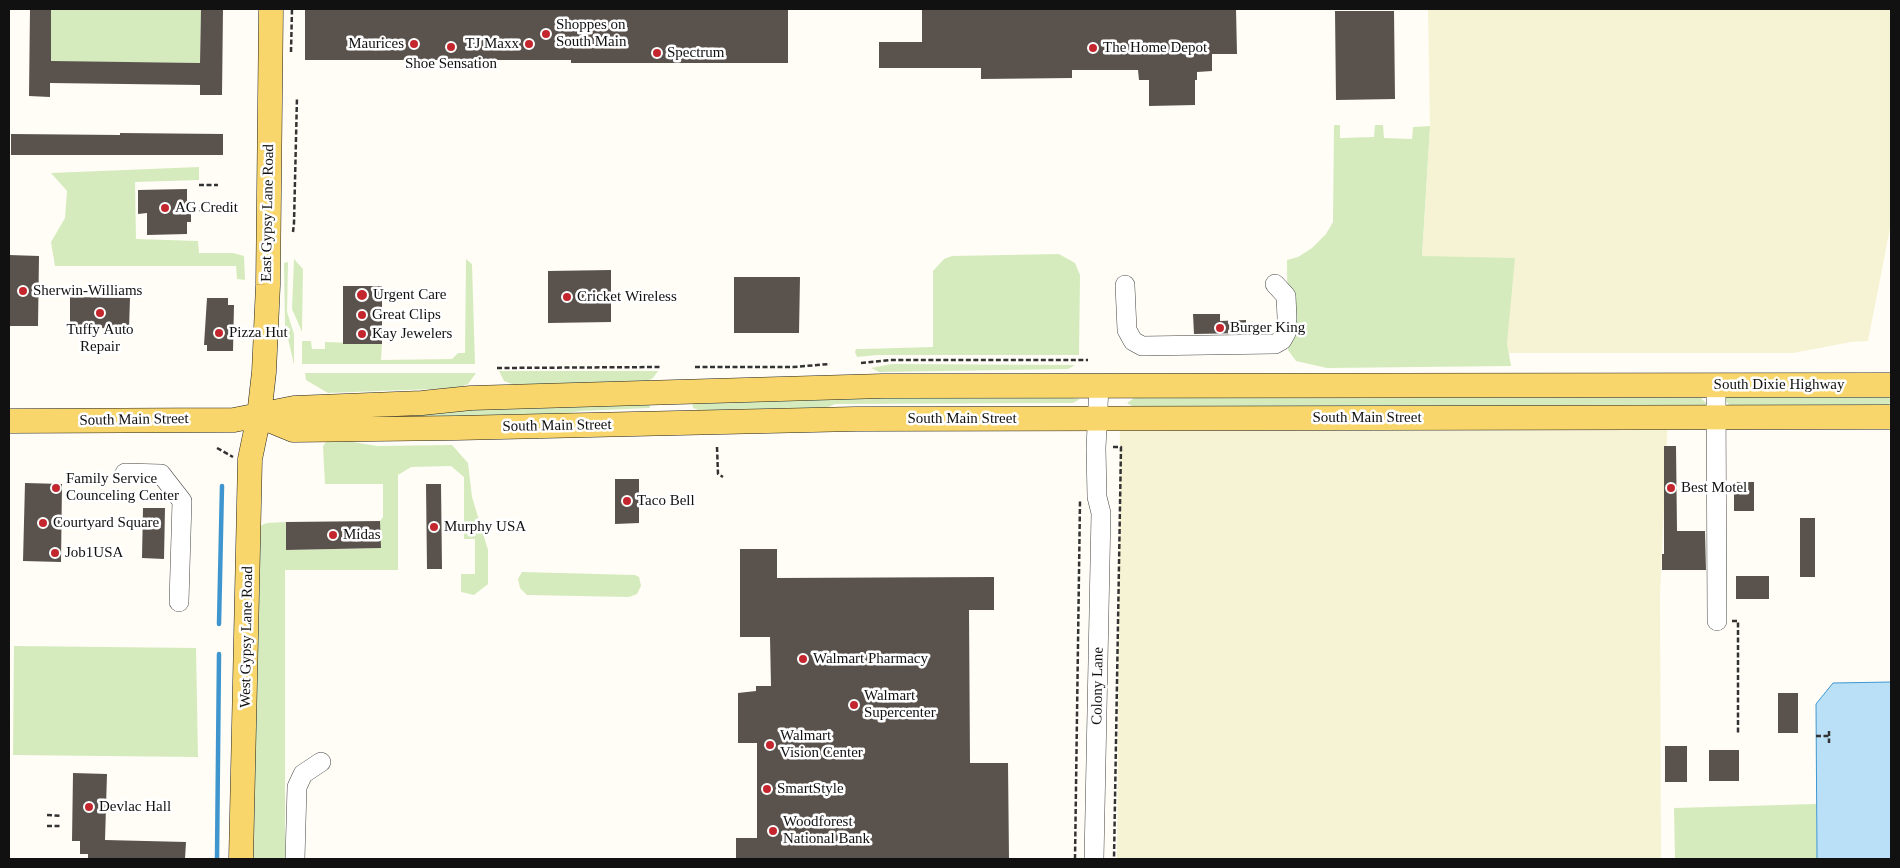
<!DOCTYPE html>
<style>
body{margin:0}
#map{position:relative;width:1900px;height:868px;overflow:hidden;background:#fffdf5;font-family:Georgia,serif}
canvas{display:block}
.frame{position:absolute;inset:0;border:10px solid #111;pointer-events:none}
</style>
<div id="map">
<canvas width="1900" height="868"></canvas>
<div class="frame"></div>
</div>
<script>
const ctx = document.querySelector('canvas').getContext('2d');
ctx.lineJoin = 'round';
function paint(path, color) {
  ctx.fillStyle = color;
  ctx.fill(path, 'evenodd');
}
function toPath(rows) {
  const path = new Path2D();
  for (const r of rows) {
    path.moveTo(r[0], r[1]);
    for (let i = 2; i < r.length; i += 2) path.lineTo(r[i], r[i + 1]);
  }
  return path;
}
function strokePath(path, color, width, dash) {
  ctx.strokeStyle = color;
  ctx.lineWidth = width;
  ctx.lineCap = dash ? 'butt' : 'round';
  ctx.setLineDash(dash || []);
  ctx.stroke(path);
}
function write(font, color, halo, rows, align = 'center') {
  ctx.font = font + ' Georgia,serif';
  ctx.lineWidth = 5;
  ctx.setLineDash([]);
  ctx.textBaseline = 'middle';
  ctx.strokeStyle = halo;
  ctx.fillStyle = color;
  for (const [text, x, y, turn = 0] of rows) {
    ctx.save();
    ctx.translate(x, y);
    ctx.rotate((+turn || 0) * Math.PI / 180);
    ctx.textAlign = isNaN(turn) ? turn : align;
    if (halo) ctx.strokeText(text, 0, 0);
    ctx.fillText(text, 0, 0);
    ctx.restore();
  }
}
paint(toPath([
 [1428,9,1891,9,1891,223,1868,341,1851,342,1793,353,1509,353,1507,343,1422,256,1430,126],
 [1668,417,1660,593,1661,859,1117,859,1120,418]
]), '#f6f3d4');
paint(toPath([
 [51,9,201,9,200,63,51,62],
 [1334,125,1340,125,1340,138,1374,137,1375,125,1383,125,1384,138,1412,139,1413,127,1430,126,1422,256,1515,258,1507,343,1511,366,1327,368,1296,361,1288,350,1287,260,1298,257,1312,248,1326,234,1333,222],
 [199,167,199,180,135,182,136,239,198,241,199,253,233,253,244,256,245,280,237,279,236,266,55,266,51,242,65,218,67,191,51,173],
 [1059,254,1075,263,1080,275,1079,355,877,355,857,357,855,352,856,349,862,349,933,347,933,271,944,259,952,256],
 [294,259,303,269,302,332,292,309],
 [466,259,472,264,475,364,302,364,302,341,311,341,312,349,325,349,325,342,382,344,381,360,452,359,458,353,465,353],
 [288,262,287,312,294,334,294,365,285,325,284,263],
 [892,364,1075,365,1068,369,879,372,871,368],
 [499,371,658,371,653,378,643,384,520,387,504,381],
 [305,373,476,373,468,384,458,388,328,393,306,380],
 [1728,394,1888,395,1891,400,1888,406,1730,406,1725,400],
 [824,398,1072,398,1080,399,1073,403,835,404,819,411,709,414,693,408,692,402],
 [1134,398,1701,398,1710,407,1134,407,1127,403],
 [649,403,650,408,580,411,540,418,298,422,299,416,398,416,471,408],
 [329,438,377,446,452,445,468,463,472,497,488,550,488,584,474,595,461,592,461,574,475,574,475,539,464,539,464,477,451,466,411,467,398,475,398,570,285,570,285,859,253,859,257,527,267,523,286,522,287,550,380,548,380,521,383,517,383,484,325,484,323,446],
 [522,572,635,575,639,577,641,586,637,594,629,597,527,595,520,588,518,579],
 [14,646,196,648,198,757,13,755],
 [1816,804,1817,859,1675,858,1674,808]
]), '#d5ebbd');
const water = toPath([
 [1891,682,1891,859,1817,859,1816,704,1833,683,1891,682]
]);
paint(water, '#b9e0f7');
strokePath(water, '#3f96cf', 1);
strokePath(toPath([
 [219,624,222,486],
 [217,859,219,654]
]), '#3f96cf', 4.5);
paint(toPath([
 [30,9,51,9,51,61,200,63,201,9,223,9,222,95,200,95,200,85,50,83,50,97,29,96],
 [305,9,788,9,788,63,571,63,571,60,305,60],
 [922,9,1236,9,1237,54,1212,54,1212,71,1197,72,1197,80,1195,80,1195,105,1149,106,1149,80,1139,80,1138,70,1072,70,1072,78,981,79,981,68,879,68,879,42,922,42],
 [1335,11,1394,11,1395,99,1336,100],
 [120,133,223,134,223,155,11,155,11,134,120,135],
 [187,189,187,202,191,202,191,222,187,222,187,234,147,235,147,213,138,214,138,190],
 [9,255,39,256,38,326,9,326],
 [611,270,611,322,548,323,548,271],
 [734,277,800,277,799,333,734,333],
 [343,286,382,286,382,344,343,344],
 [70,297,130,298,129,329,70,327],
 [207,298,228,298,228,305,234,305,233,351,207,351,207,345,204,345],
 [1193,314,1220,314,1220,321,1246,320,1246,333,1194,334],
 [1664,446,1676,446,1677,531,1705,531,1706,570,1662,570,1662,554,1664,554],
 [615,479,639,479,639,523,615,524],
 [1734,482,1754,482,1754,511,1734,511],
 [25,483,62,484,61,562,23,561],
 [426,484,441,484,442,569,427,569],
 [143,508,165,508,164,559,142,558],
 [1800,518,1815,518,1815,577,1800,577],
 [380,521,381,548,286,550,286,522],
 [740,549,777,549,777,578,994,577,994,610,969,610,970,763,1008,763,1009,859,736,859,736,838,757,838,757,743,738,743,738,693,756,691,756,686,771,686,770,637,740,637],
 [1736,576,1769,576,1769,599,1736,599],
 [1778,693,1798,693,1798,733,1778,733],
 [1665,746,1687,746,1687,782,1665,782],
 [1709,750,1739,750,1739,781,1709,781],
 [73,773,107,774,105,840,186,842,185,859,88,859,88,854,80,854,80,841,72,841]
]), '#5a524d');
const minor = toPath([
 [1125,285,1127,330,1133,341,1142,346,1275,344,1282,340,1286,333,1287,318,1286,296,1275,284],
 [1716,385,1717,621],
 [125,473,161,474,182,501,179,602],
 [295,859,297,787,303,774,321,762],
 [1094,859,1101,513,1097,497,1096,448,1099,386]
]);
const major = toPath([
 [259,416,293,430,456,428,856,419,1891,417],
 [9,421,234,420,294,408,422,403,471,398,883,386,1891,385],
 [241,859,250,459,259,416,264,372,268,285,271,9]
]);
strokePath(minor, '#444', 20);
strokePath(major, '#222', 25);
strokePath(toPath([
 [291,52,292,9],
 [199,185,218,185],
 [199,210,218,210],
 [293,232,294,223,297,97],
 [861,363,890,360,1088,360],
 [695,367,793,367,830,364],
 [497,368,660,367],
 [717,447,718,474,723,477],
 [1113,447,1121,447,1114,859],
 [217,448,233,457],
 [1732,621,1738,621,1738,733],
 [1829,731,1829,743],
 [1816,736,1829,736],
 [47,815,62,816],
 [47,826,62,826],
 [1075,859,1080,501]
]), '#333', 2.5, [5, 2.5]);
strokePath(minor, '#fff', 19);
strokePath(major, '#f9d66b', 24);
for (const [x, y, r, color] of [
 [546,34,5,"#c4262e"],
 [414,44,5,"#c4262e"],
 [529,44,5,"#c4262e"],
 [451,47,5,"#c4262e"],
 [1093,48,5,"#c4262e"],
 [657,53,5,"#c4262e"],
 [165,208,5,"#c4262e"],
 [23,291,5,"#c4262e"],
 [362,295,6,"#c4262e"],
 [567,297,5,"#c4262e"],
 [100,313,5,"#c4262e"],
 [362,315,5,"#c4262e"],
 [1220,328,5,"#c4262e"],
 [219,333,5,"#c4262e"],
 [362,334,5,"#c4262e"],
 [56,488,5,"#c4262e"],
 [1671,488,5,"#c4262e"],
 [627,501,5,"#c4262e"],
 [43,523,5,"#c4262e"],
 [434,527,5,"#c4262e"],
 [333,535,5,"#c4262e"],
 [55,553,5,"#c4262e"],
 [803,659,5,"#c4262e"],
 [854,705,5,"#c4262e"],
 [770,745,5,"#c4262e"],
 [767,789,5,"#c4262e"],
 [89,807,5,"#c4262e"],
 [773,831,5,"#c4262e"]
]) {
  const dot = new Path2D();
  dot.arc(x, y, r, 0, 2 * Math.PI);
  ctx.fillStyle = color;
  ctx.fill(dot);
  strokePath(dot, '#fff', 2);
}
write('15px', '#111', '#fff', [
 ["Shoppes on",556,25],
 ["South Main",556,42],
 ["Maurices",404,44,"right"],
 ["TJ Maxx",519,44,"right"],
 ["The Home Depot",1103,48],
 ["Spectrum",667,53],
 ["Shoe Sensation",451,64,"center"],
 ["AG Credit",175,208],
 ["Sherwin-Williams",33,291],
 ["Urgent Care",373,295],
 ["Cricket Wireless",577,297],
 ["Great Clips",372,315],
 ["Burger King",1230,328],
 ["Tuffy Auto",100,330,"center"],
 ["Repair",100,347,"center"],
 ["Pizza Hut",229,333],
 ["Kay Jewelers",372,334],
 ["Family Service",66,479],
 ["Counceling Center",66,496],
 ["Best Motel",1681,488],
 ["Taco Bell",637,501],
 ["Courtyard Square",53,523],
 ["Murphy USA",444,527],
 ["Midas",343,535],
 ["Job1USA",65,553],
 ["Walmart Pharmacy",813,659],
 ["Walmart",864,696],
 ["Supercenter",864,713],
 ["Walmart",780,736],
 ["Vision Center",780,753],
 ["SmartStyle",777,789],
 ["Devlac Hall",99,807],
 ["Woodforest",783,822],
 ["National Bank",783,839]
], 'left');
write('15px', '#111', '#fff', [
 ["East Gypsy Lane Road",268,213,-89],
 ["South Dixie Highway",1779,385],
 ["South Main Street",1367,418],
 ["South Main Street",962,419],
 ["South Main Street",134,420,-1],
 ["South Main Street",557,426,-1],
 ["West Gypsy Lane Road",247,637,-89],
 ["Colony Lane",1098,686,-89]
]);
</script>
